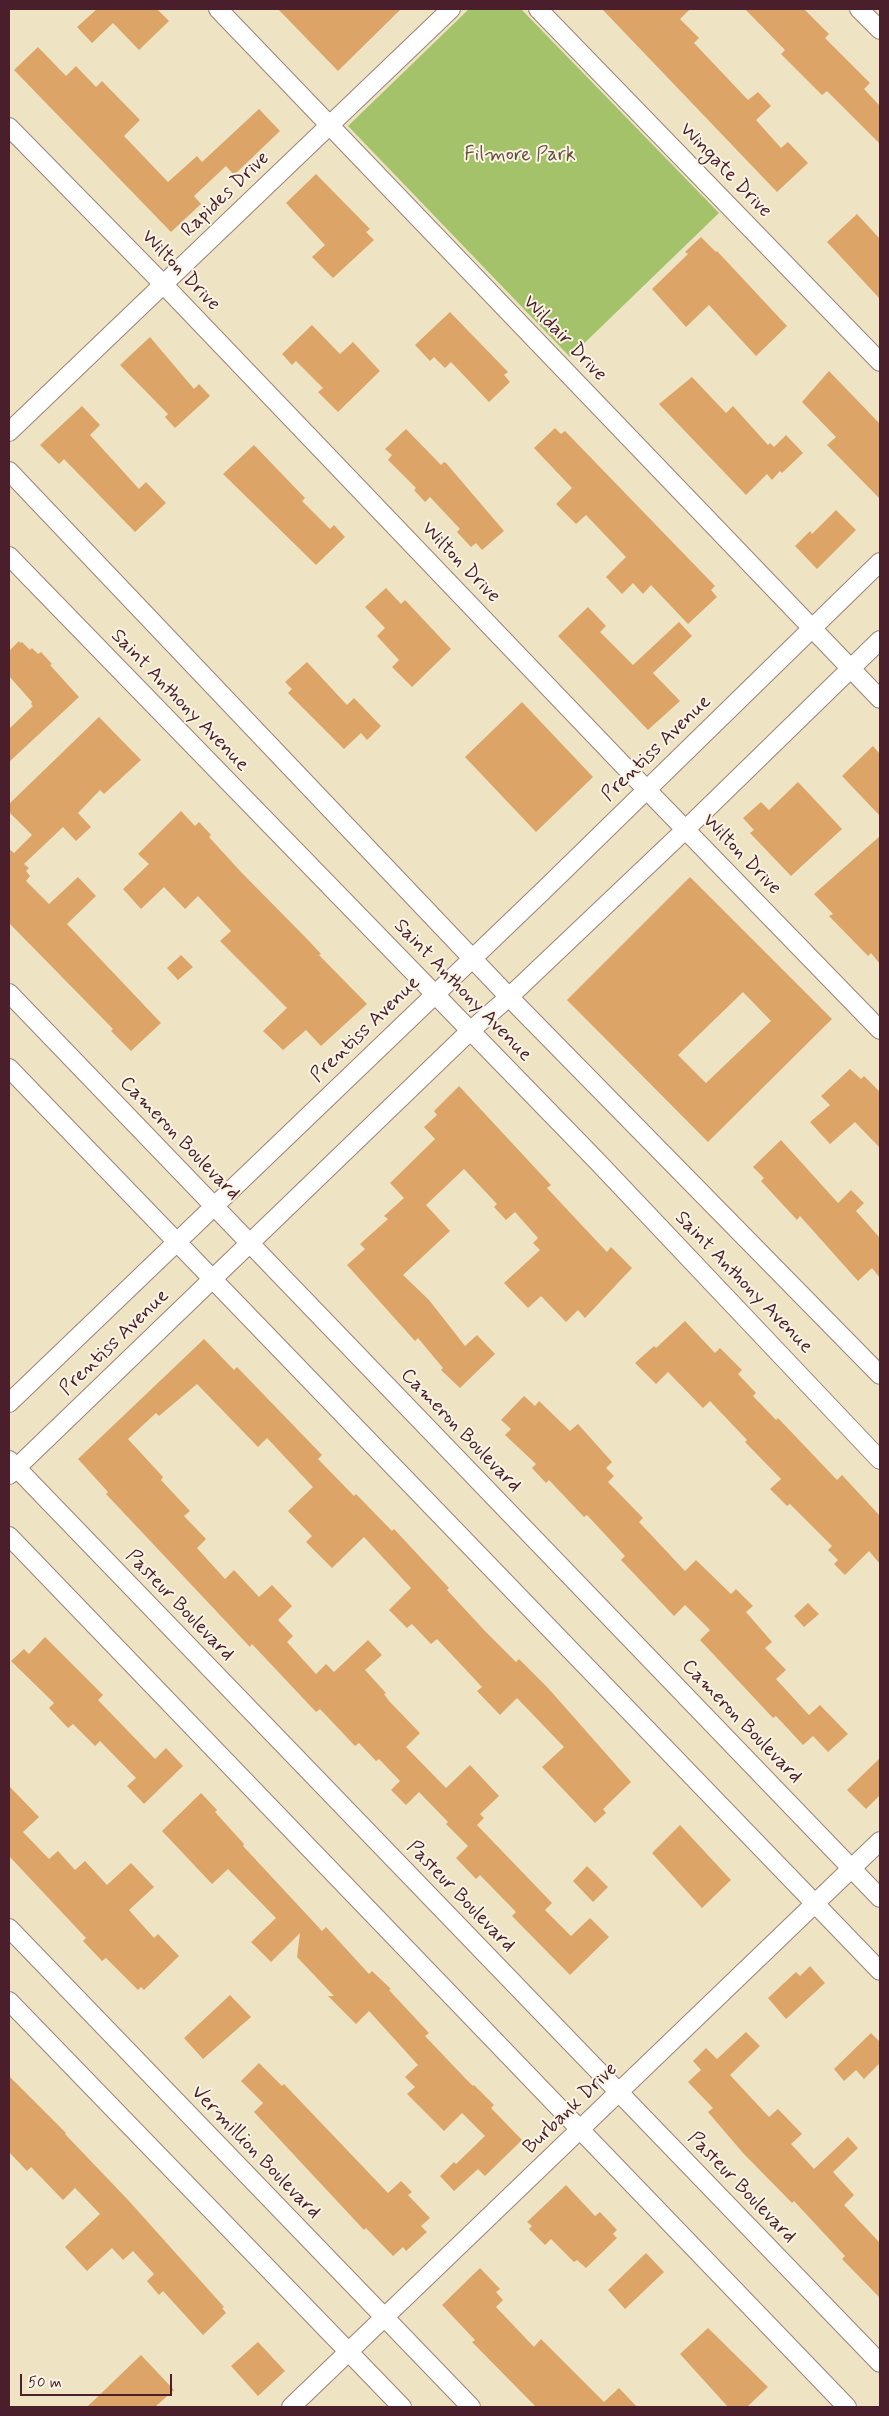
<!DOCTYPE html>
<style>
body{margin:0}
#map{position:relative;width:889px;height:2416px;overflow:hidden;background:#eee4c4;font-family:Mynerve,sans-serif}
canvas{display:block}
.frame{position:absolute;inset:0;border:10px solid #4a1f2b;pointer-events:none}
.scale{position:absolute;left:20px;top:2374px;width:152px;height:22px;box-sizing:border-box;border:2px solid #4a1f2b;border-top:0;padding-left:6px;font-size:15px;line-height:18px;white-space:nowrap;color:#4a1f2b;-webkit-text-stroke:4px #fcf5e5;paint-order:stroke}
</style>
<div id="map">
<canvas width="889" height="2416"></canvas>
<div class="frame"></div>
<div class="scale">50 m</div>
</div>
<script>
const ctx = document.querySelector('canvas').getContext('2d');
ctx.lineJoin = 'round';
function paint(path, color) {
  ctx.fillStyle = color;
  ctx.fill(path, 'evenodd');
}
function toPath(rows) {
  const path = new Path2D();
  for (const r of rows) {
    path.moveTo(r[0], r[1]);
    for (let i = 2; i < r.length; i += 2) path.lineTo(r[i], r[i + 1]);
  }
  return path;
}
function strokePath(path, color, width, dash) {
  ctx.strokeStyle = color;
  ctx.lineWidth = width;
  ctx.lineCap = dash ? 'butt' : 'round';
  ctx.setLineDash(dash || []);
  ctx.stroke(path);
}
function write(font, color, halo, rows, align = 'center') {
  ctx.font = font + ' Mynerve,sans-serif';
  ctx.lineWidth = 4;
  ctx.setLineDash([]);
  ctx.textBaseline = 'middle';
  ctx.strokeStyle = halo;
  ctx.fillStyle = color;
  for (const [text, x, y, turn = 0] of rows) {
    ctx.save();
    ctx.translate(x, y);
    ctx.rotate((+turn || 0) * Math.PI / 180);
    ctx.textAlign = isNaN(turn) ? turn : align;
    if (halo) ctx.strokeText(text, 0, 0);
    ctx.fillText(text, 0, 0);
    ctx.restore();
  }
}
paint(toPath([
 [469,9,521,9,719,213,570,357,348,126]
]), '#a4c269');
paint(toPath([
 [97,9,157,9,169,21,139,50,113,23,92,43,77,27],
 [278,9,401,9,338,71],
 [602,9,690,9,680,19,699,38,694,43,748,100,758,92,771,106,756,120,781,148,788,142,808,163,777,192],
 [745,9,804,9,829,34,825,38,870,83,864,89,880,106,880,144,827,91,822,95,781,54,785,50],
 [38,47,66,76,76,66,96,87,102,81,140,120,124,136,168,182,197,156,202,162,259,109,280,131,234,175,226,166,194,196,201,204,171,232,14,70],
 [316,174,370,229,366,232,374,240,333,278,312,257,325,245,286,203],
 [857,214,880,239,880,299,827,242],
 [701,237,716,252,717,251,787,326,756,356,709,305,686,327,652,289,688,254,685,252],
 [450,312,508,372,504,375,510,382,489,402,451,362,445,368,434,357,430,361,415,345],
 [312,325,340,354,353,342,380,371,338,412,318,392,323,388,296,361,292,365,282,354],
 [150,337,194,389,199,384,210,396,175,428,165,417,168,414,120,365],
 [829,371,880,424,880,499,827,445,836,437,802,402],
 [692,377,726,413,733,406,768,445,770,443,774,447,786,435,803,453,782,473,780,471,772,480,767,474,746,495,659,404],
 [82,406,100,425,90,435,139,489,146,482,166,503,135,532,64,459,59,464,40,445],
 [555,428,561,434,565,431,715,586,711,590,717,597,688,624,651,585,643,594,633,583,622,594,606,577,626,557,586,515,576,524,556,504,572,488,534,448],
 [406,429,441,465,444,462,446,463,504,531,482,550,476,543,471,547,457,532,460,529,430,497,425,502,414,490,416,488,388,460,392,455,385,449],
 [254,445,305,498,302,501,330,529,334,525,345,537,316,565,223,474],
 [836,510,856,530,817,569,795,546,810,531,812,534],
 [386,588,401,604,405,600,451,649,412,687,392,667,399,660,377,636,385,628,365,607],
 [588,607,606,626,600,632,633,665,679,622,692,636,653,673,680,701,648,730,558,636],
 [19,641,20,643,22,642,30,650,32,648,38,654,41,652,52,664,50,665,79,697,9,762,9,729,33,706,31,704,32,702,9,676,9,651],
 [307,662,347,705,354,698,381,726,367,740,361,733,344,749,288,693,292,689,285,682],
 [522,702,593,777,536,832,465,757],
 [99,717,141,760,104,794,100,790,78,813,91,827,76,841,63,827,24,864,29,868,26,871,30,876,26,881,49,904,78,877,96,896,67,924,161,1023,131,1051,111,1031,113,1029,9,923,9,849,14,853,32,835,9,812,9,804],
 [873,746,880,754,880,816,842,776],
 [798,782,842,829,791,876,750,833,754,830,743,818,761,802,769,810],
 [181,811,195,826,199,822,211,835,209,837,241,872,310,942,321,954,319,955,367,1004,321,1046,306,1030,283,1050,263,1031,287,1008,220,941,231,931,198,896,185,909,164,887,141,909,123,889,149,864,138,854],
 [880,836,880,964,871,953,868,956,829,916,833,914,814,894],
 [690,877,832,1019,708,1142,567,1000],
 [743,992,771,1021,706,1083,678,1055],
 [181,955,193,967,178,980,167,968],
 [850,1069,861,1079,864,1076,880,1092,880,1148,855,1122,830,1144,810,1122,830,1105,821,1096],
 [459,1086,551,1185,547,1188,575,1218,607,1252,611,1247,632,1268,585,1318,578,1310,566,1322,541,1296,528,1308,504,1283,540,1250,533,1243,538,1238,515,1212,506,1220,494,1207,497,1204,464,1169,426,1205,450,1231,403,1275,429,1300,465,1346,477,1335,495,1354,460,1388,441,1370,443,1368,418,1338,415,1341,347,1265,365,1249,360,1244,388,1219,384,1216,404,1198,390,1183,435,1139,424,1127,437,1115,434,1111],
 [781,1140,838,1203,851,1190,864,1203,856,1211,880,1238,880,1278,872,1268,858,1281,800,1216,797,1220,761,1181,764,1178,753,1167],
 [685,1321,715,1353,720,1348,742,1370,738,1374,756,1393,753,1396,776,1420,778,1418,837,1480,842,1475,880,1516,880,1564,869,1551,845,1575,834,1564,838,1560,828,1550,832,1546,790,1504,787,1506,770,1489,781,1479,745,1442,747,1440,710,1401,703,1408,668,1372,656,1384,635,1363,654,1346,656,1348],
 [204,1339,234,1370,237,1367,322,1455,318,1459,354,1496,356,1494,392,1531,394,1529,449,1588,447,1590,485,1631,516,1662,519,1659,548,1688,631,1782,603,1809,606,1813,595,1823,542,1767,564,1747,517,1698,500,1715,477,1691,482,1687,437,1639,431,1644,412,1624,407,1628,389,1610,411,1588,364,1537,332,1568,306,1542,312,1536,288,1511,313,1487,267,1438,258,1447,197,1384,159,1416,156,1413,128,1439,163,1477,161,1480,190,1511,184,1516,206,1539,197,1548,225,1579,234,1570,259,1597,272,1585,292,1606,278,1620,293,1636,287,1642,316,1674,326,1664,334,1672,368,1640,382,1655,365,1670,386,1693,384,1694,389,1701,420,1733,406,1747,446,1788,470,1765,499,1796,480,1814,484,1818,477,1825,552,1903,545,1910,571,1936,590,1918,609,1937,570,1975,512,1916,516,1912,480,1875,476,1879,456,1858,468,1846,446,1824,448,1822,419,1792,406,1805,391,1790,400,1781,379,1759,376,1761,359,1743,355,1746,320,1709,316,1712,252,1644,250,1647,106,1494,108,1492,78,1459],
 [524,1396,535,1406,539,1401,570,1431,578,1424,612,1462,606,1468,614,1476,608,1482,643,1518,639,1522,685,1571,696,1560,731,1594,736,1589,753,1606,746,1612,772,1642,765,1648,786,1670,776,1679,809,1715,820,1705,848,1734,828,1752,813,1736,803,1745,776,1716,773,1718,700,1640,710,1630,685,1605,674,1616,621,1560,625,1556,587,1515,584,1517,549,1480,546,1483,532,1468,536,1464,505,1435,511,1429,501,1420],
 [808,1603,819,1614,804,1627,794,1616],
 [45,1637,103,1695,98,1700,155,1759,166,1748,183,1766,144,1804,127,1786,136,1778,100,1741,95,1746,73,1724,68,1728,49,1708,54,1703,11,1661,24,1649,29,1654],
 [880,1758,880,1795,866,1809,847,1790],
 [9,1786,39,1817,23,1832,49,1859,58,1851,75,1870,85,1861,107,1885,131,1863,154,1887,129,1910,154,1938,158,1934,179,1956,144,1990,141,1987,138,1990,106,1958,102,1961,83,1941,86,1938,9,1856],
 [201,1793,217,1810,215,1812,244,1844,243,1846,322,1931,326,1927,369,1974,372,1971,391,1989,389,1990,429,2033,425,2036,464,2077,473,2086,474,2085,494,2105,491,2108,522,2140,485,2176,478,2169,454,2191,440,2176,454,2162,456,2164,485,2136,462,2113,444,2131,407,2094,415,2087,405,2077,418,2065,369,2011,356,2024,328,1996,334,1996,297,1957,300,1933,271,1962,251,1942,276,1918,228,1869,212,1884,162,1831],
 [680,1825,731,1880,702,1908,652,1853],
 [587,1866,608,1887,593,1902,573,1881],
 [810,1966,825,1983,786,2019,768,1998,796,1972,800,1976],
 [230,1995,251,2017,203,2059,184,2038],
 [746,2032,760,2046,730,2075,769,2117,778,2109,802,2134,791,2144,814,2169,848,2137,858,2148,833,2172,854,2195,844,2205,880,2243,880,2298,842,2259,845,2256,794,2201,792,2203,743,2153,708,2112,713,2108,688,2082,701,2070,693,2061,706,2048,717,2059],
 [871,2033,880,2042,880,2063,864,2079,856,2070,844,2081,834,2069],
 [259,2063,282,2086,284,2084,388,2193,401,2181,412,2192,408,2195,430,2218,421,2226,427,2232,406,2251,403,2247,393,2256,366,2228,364,2230,254,2112,263,2103,241,2081],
 [9,2076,66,2133,65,2134,129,2201,224,2307,222,2308,226,2313,203,2335,163,2291,159,2295,147,2281,154,2274,133,2251,123,2260,112,2248,87,2271,65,2247,100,2214,75,2188,63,2200,31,2167,27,2171,9,2152],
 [566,2185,595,2216,600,2212,617,2230,613,2234,617,2238,586,2268,577,2260,574,2262,551,2239,545,2245,529,2229,532,2226,527,2222],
 [646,2253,664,2272,625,2309,608,2290],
 [480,2268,500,2289,496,2292,503,2300,496,2307,534,2347,541,2339,604,2402,619,2388,637,2407,536,2407,472,2342,475,2340,442,2305],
 [708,2328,768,2387,747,2407,728,2407,680,2354],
 [258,2342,285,2371,258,2396,231,2366],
 [141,2355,174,2390,155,2407,87,2407]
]), '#dca466');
const street = toPath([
 [218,9,880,699],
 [538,9,880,362],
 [859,9,880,30],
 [9,127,164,285,646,789,880,1030],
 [9,432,451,9],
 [9,471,509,997,880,1375],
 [9,556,596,1160,880,1460],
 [9,993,880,1898],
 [9,1068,880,1971],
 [9,1403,545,889,880,562],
 [9,1460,880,2363],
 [9,1475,470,1031,509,997,686,829,880,640],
 [9,1536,847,2407],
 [9,1928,471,2407],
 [9,2001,402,2407],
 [291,2407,880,1841]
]);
strokePath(street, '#9c8278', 20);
strokePath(street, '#fff', 18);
write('20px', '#65503e', '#fcf5e5', [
 ["Filmore Park",520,156]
]);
write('20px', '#4a1f2b', '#fcf5e5', [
 ["Wingate Drive",725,171,46],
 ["Rapides Drive",226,195,-44],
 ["Wilton Drive",180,271,46],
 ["Wildair Drive",564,339,46],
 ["Wilton Drive",460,563,46],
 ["Saint Anthony Avenue",179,701,46],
 ["Prentiss Avenue",657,749,-44],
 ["Wilton Drive",741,855,46],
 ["Saint Anthony Avenue",462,991,46],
 ["Prentiss Avenue",366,1030,-44],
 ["Cameron Boulevard",179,1139,46],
 ["Saint Anthony Avenue",743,1283,46],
 ["Prentiss Avenue",115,1343,-44],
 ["Cameron Boulevard",460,1431,46],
 ["Pasteur Boulevard",179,1606,46],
 ["Cameron Boulevard",741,1722,46],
 ["Pasteur Boulevard",460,1897,46],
 ["Burbank Drive",571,2109,-44],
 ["Vermillion Boulevard",255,2153,46],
 ["Pasteur Boulevard",741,2188,46]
]);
</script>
